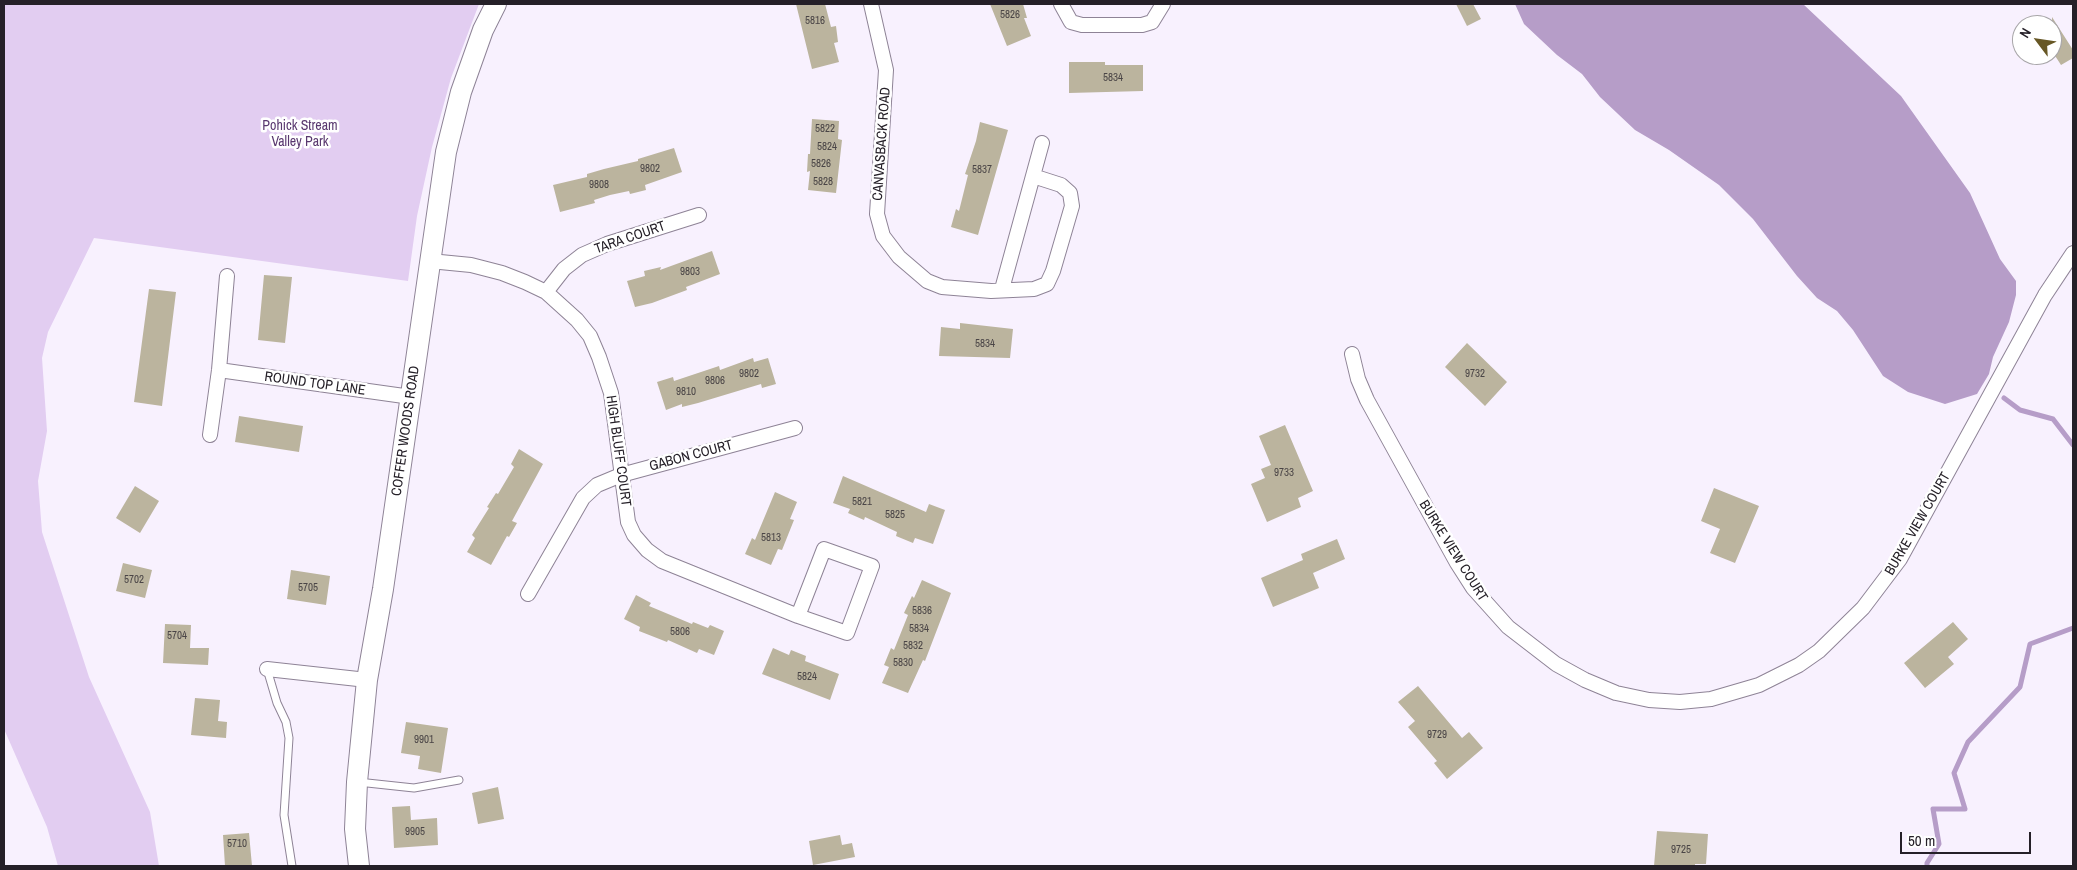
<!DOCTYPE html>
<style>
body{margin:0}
#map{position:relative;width:2077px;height:870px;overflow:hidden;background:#f8f1fe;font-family:"Archivo Narrow",sans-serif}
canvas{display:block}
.frame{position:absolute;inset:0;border:5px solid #252028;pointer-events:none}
.north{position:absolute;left:2012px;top:15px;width:50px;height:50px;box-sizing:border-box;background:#fff;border:1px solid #a8a6a9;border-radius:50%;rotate:301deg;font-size:14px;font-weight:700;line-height:20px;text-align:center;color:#252028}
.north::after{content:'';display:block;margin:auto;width:18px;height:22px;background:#675725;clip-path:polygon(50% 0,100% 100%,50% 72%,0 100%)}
.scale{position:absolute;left:1900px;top:832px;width:131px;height:22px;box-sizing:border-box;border:2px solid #252028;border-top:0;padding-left:6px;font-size:15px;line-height:18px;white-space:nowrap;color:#252028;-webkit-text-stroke:4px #fff;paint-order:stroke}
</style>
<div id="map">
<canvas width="2077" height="870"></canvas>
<div class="frame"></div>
<div class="north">N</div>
<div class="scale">50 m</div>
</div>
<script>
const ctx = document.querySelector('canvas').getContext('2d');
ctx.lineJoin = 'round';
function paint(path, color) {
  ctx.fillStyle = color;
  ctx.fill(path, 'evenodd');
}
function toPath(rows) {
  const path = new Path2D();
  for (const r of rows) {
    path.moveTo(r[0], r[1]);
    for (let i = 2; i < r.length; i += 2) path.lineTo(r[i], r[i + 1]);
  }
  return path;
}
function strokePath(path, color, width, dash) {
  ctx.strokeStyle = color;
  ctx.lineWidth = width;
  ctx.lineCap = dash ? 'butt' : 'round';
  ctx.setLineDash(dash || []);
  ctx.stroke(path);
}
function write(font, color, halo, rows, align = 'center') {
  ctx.font = font + ' "Archivo Narrow",sans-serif';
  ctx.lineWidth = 5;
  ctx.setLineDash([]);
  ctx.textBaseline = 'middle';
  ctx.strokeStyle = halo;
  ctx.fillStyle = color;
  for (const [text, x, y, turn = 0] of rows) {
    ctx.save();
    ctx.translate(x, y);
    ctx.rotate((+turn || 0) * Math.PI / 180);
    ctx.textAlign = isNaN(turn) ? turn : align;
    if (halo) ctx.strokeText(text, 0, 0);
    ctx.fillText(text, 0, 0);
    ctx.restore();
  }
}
paint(toPath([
 [4,4,479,4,451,78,432,147,417,216,408,281,94,238,48,332,42,358,47,431,38,481,42,532,89,677,150,812,159,866,58,866,47,827,4,729]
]), '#e2cdf1');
paint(toPath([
 [1515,4,1803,4,1901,96,1970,193,2000,259,2016,281,2016,295,2009,322,1993,357,1989,374,1977,394,1945,404,1908,392,1883,376,1853,330,1837,311,1817,298,1797,276,1753,219,1719,185,1669,150,1635,130,1600,97,1582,74,1557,55,1524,24]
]), '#b69dc8');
strokePath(toPath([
 [2004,398,2020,410,2053,419,2073,445],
 [1927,866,1927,863,1939,844,1933,809,1965,809,1954,773,1968,742,2020,687,2030,644,2073,628]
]), '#b69dc8', 5);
paint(toPath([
 [796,4,825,4,831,27,836,26,838,42,834,43,839,62,812,69],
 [990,4,1023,4,1027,18,1024,18,1031,36,1007,46],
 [1456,4,1473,4,1481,19,1467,26],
 [2052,17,2073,50,2073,58,2061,65,2052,51],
 [1069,62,1105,62,1105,65,1143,65,1143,91,1069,93],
 [812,119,839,121,838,139,842,140,836,193,808,190,810,171,807,172,808,154,810,154],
 [980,122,1008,130,978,235,951,227,956,209,959,211,968,175,965,174,976,141],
 [674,148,682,172,645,185,646,190,630,194,629,191,610,195,594,200,595,203,560,212,553,185,587,177,587,174,604,169,638,161,638,159],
 [712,251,720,274,686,287,687,290,652,303,635,307,627,281,645,276,644,271,661,267,660,270],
 [264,275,292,277,285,343,258,340],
 [149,289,176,292,162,406,134,402],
 [960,323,1013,329,1010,358,939,356,941,327,960,329],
 [1467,343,1507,382,1485,406,1445,367],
 [753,358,754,362,768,358,776,384,762,388,761,384,698,403,682,407,682,404,666,410,657,382,673,377,674,381,719,366,720,370],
 [239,416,303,426,299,452,235,442],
 [1285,425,1313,491,1298,498,1301,507,1267,522,1251,484,1265,478,1261,469,1271,465,1259,436],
 [519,449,543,464,512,521,517,523,509,537,507,536,491,565,467,552,475,538,472,535,489,508,487,507,496,493,498,494,514,467,511,464],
 [843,476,926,512,929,504,945,510,933,544,915,538,913,543,896,536,897,532,865,517,864,520,848,513,850,509,833,503],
 [135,486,159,501,140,533,116,518],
 [1714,488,1759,506,1735,563,1710,553,1720,529,1701,521],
 [775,492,797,502,790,519,794,520,782,550,778,549,771,565,745,554,752,538,755,540],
 [1337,539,1345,559,1313,573,1319,588,1273,607,1261,578,1303,560,1301,554],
 [123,563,152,570,145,598,116,591],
 [291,570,330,576,326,605,287,599],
 [922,580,951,593,925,661,923,660,908,693,882,683,889,667,884,665,891,648,894,650,908,615,904,613,912,596,914,598],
 [636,595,651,603,649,606,692,624,693,622,708,628,710,625,724,631,714,655,699,649,697,653,668,640,667,642,639,631,640,627,624,619],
 [1953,622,1968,639,1948,657,1954,664,1925,688,1904,663],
 [165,624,191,625,190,648,209,648,208,665,163,663],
 [773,648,789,655,791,650,806,656,805,661,839,674,830,700,762,674],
 [1418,686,1462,738,1469,732,1483,748,1447,779,1434,763,1437,761,1408,727,1415,721,1398,702],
 [195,698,220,700,218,721,227,722,226,738,191,735],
 [406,722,448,728,441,773,418,769,420,756,401,753],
 [498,787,504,819,478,824,472,793],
 [410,806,411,820,437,818,438,845,394,848,392,807],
 [1657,831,1708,834,1706,864,1695,864,1695,866,1654,866],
 [249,833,252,866,225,866,223,835],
 [840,835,842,845,852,843,855,857,813,865,809,841]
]), '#bbb49e');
const lane = toPath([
 [267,669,277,703,286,722,289,738,284,815,292,866],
 [358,782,414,788,459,780]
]);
const street = toPath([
 [871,4,886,70,877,214,883,236,899,257,927,281,942,287,991,291,1034,289,1047,284,1053,271,1072,206,1070,193,1061,185,1033,176],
 [1061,4,1071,22,1082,25,1142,25,1152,22,1163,4],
 [430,261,471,265,502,273,525,282,546,292,577,320,590,336,599,357,611,393,628,522,634,535,647,550,662,561,798,616,847,633,872,566,824,549,798,616],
 [1002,289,1042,143],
 [546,292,564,269,582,255,607,244,699,215],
 [1352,354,1358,379,1367,400,1457,563,1473,588,1508,627,1556,664,1585,680,1616,693,1649,700,1680,702,1711,699,1759,685,1799,665,1819,651,1863,608,1900,559,2045,295,2073,253],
 [219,370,411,397],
 [210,435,219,370,227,276],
 [528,594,583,498,597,485,621,475,795,428],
 [267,669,367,680]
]);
const secondary = toPath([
 [359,866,355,829,357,782,367,680,383,589,446,152,461,92,483,30,496,4]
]);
strokePath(lane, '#8e8396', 9);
strokePath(street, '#8e8396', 16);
strokePath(secondary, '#8e8396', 22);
strokePath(lane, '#fff', 7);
strokePath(street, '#fff', 14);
strokePath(secondary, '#fff', 20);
write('11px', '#4a4546', null, [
 ["5826",1010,15],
 ["5816",815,21],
 ["5834",1113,78],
 ["5822",825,129],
 ["5824",827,147],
 ["5826",821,164],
 ["9802",650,169],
 ["5837",982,170],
 ["5828",823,182],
 ["9808",599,185],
 ["9803",690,272],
 ["5834",985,344],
 ["9802",749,374],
 ["9732",1475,374],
 ["9806",715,381],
 ["9810",686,392],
 ["9733",1284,473],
 ["5821",862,502],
 ["5825",895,515],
 ["5813",771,538],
 ["5702",134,580],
 ["5705",308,588],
 ["5836",922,611],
 ["5834",919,629],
 ["5806",680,632],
 ["5704",177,636],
 ["5832",913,646],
 ["5830",903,663],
 ["5824",807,677],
 ["9729",1437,735],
 ["9901",424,740],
 ["9905",415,832],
 ["5710",237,844],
 ["9725",1681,850]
]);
write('14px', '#59386f', '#fff', [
 ["Pohick Stream",300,126],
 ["Valley Park",300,142]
]);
write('14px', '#252028', '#fff', [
 ["CANVASBACK ROAD",882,144,-86],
 ["TARA COURT",630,238,-19],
 ["ROUND TOP LANE",315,384,8],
 ["COFFER WOODS ROAD",406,431,-82],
 ["HIGH BLUFF COURT",618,451,82],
 ["GABON COURT",691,456,-15],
 ["BURKE VIEW COURT",1918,524,-60],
 ["BURKE VIEW COURT",1453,551,58]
]);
</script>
